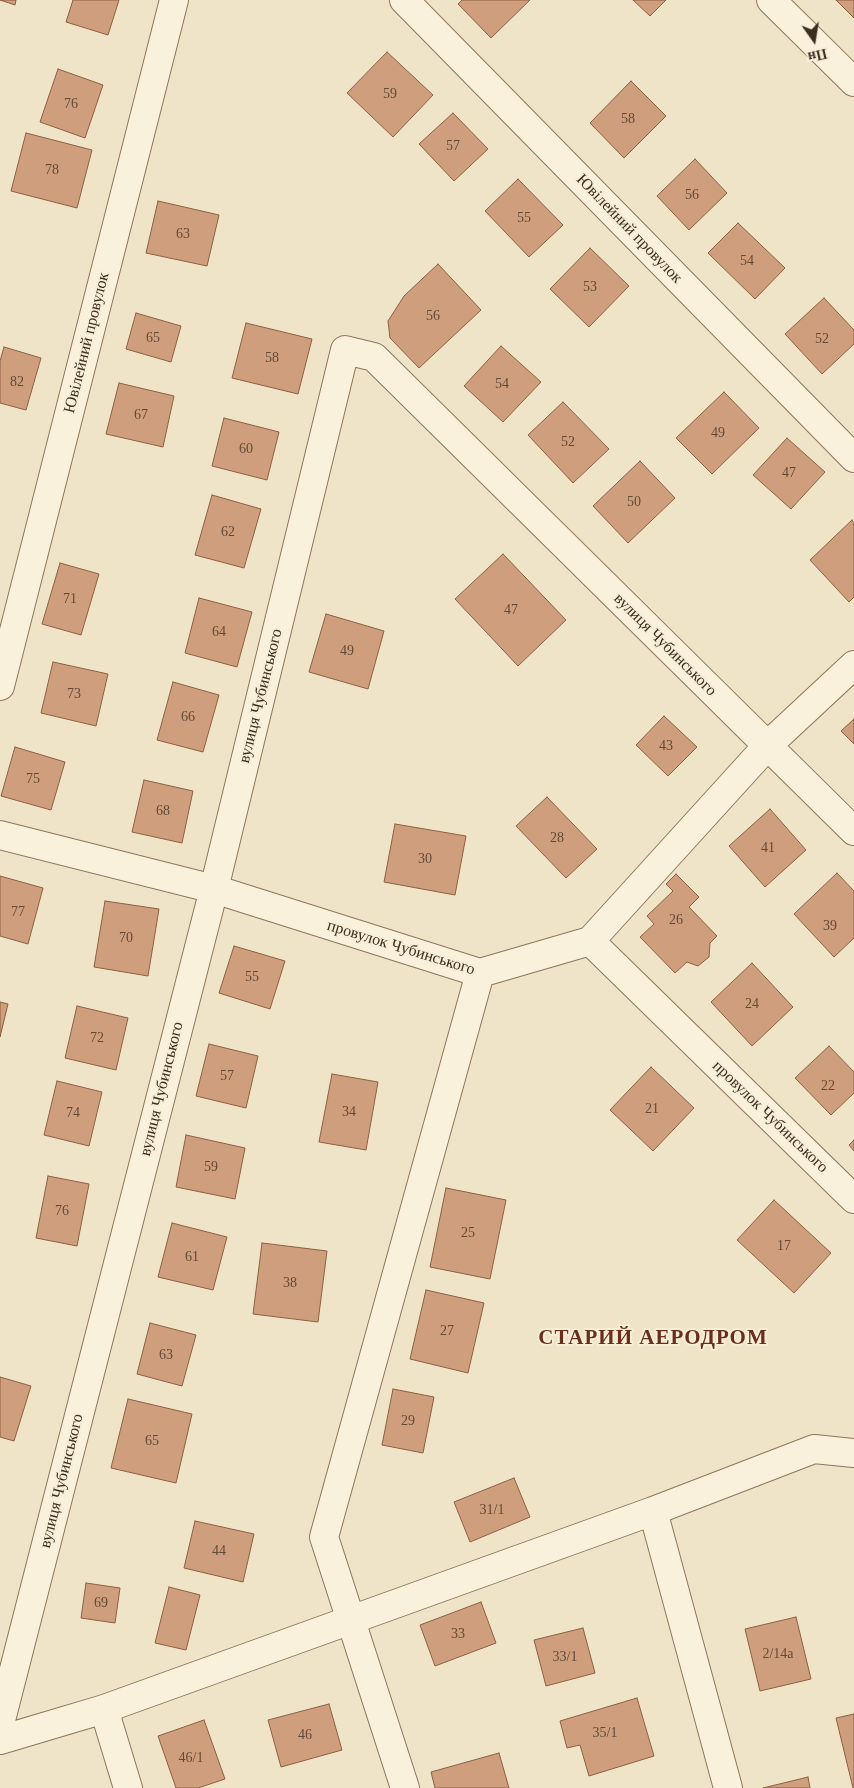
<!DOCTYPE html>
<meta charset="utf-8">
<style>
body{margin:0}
#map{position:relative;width:854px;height:1788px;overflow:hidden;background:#f0e4c8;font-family:"Times New Roman",serif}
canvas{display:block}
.north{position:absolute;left:789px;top:15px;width:50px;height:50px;-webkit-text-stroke:4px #f7eed8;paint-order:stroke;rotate:167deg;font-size:14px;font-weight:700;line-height:20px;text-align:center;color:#3d2e20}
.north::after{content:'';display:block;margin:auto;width:18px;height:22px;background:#3d2e20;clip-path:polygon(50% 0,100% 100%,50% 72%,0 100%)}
</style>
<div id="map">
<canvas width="854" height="1788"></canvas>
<div class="north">Пн</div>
</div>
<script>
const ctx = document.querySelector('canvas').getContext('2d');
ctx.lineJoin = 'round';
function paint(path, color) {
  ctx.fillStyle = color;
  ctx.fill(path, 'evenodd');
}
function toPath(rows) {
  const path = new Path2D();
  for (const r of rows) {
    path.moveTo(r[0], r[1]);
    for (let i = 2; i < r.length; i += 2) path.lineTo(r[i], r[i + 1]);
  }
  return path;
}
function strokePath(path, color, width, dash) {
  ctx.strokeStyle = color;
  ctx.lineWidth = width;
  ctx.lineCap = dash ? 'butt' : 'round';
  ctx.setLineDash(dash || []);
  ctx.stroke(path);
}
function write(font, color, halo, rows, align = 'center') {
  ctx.font = font + ' "Times New Roman",serif';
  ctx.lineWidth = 4;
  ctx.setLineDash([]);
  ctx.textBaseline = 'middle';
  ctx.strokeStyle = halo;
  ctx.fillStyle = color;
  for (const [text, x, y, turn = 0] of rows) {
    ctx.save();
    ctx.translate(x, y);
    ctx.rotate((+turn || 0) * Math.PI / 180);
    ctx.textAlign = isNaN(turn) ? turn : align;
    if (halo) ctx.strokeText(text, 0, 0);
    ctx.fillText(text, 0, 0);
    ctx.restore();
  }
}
const building = toPath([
 [0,0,16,0,15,5,0,0],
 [73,0,119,0,108,35,66,22,73,0],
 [462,0,530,0,491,38,458,4,462,0],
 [633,0,666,0,650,16,633,0],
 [836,0,854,0,854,18,836,0],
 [387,52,433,95,393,137,347,93,387,52],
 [58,69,103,85,85,138,40,122,58,69],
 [631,81,666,116,624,158,590,123,631,81],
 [453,113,488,149,454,181,419,144,453,113],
 [26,133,92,150,77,208,11,191,26,133],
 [695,159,727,193,689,230,657,196,695,159],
 [518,179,563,225,529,257,485,211,518,179],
 [158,201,219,215,207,266,146,253,158,201],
 [738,223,785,268,755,299,708,253,738,223],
 [590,248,629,286,589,327,550,289,590,248],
 [438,264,481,310,419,368,390,338,388,321,404,296,438,264],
 [824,298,854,330,854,344,822,374,785,334,824,298],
 [136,313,181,326,171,362,126,349,136,313],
 [246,323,312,339,298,394,232,378,246,323],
 [501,346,541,382,503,422,464,386,501,346],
 [4,347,41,358,26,410,0,403,0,361,4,347],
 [119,383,174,396,163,447,106,434,119,383],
 [724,392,759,428,712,474,676,438,724,392],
 [563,402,609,449,573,483,528,435,563,402],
 [224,418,279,432,267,480,212,466,224,418],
 [787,438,825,472,791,509,753,475,787,438],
 [640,461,675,498,628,543,593,506,640,461],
 [212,495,261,509,244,568,195,555,212,495],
 [852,520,854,523,854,597,849,602,810,560,852,520],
 [503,554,566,620,518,666,455,599,503,554],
 [60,563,99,574,81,635,42,624,60,563],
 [199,598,252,612,237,667,185,653,199,598],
 [326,614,384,631,368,689,309,672,326,614],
 [53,662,108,674,96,726,41,713,53,662],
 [173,682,219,695,203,752,157,740,173,682],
 [664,716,697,747,668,776,636,745,664,716],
 [854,719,854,744,841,731,854,719],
 [15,747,65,762,51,810,1,796,15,747],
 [144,780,193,791,182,843,132,832,144,780],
 [547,797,597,849,566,878,516,826,547,797],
 [770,809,806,850,765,887,729,846,770,809],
 [395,824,466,836,455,895,384,882,395,824],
 [837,873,854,891,854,938,834,957,794,914,837,873],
 [676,874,699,897,689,907,717,936,710,943,709,957,698,966,687,962,675,973,640,937,654,924,647,916,673,891,666,884,676,874],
 [0,876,43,888,28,944,0,936,0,876],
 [105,901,159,909,148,976,94,967,105,901],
 [234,946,285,961,270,1009,219,993,234,946],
 [752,963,793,1007,752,1046,711,1002,752,963],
 [0,1002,8,1004,0,1037,0,1002],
 [77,1006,128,1018,116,1070,65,1058,77,1006],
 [209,1044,258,1056,246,1108,196,1096,209,1044],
 [829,1046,854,1072,854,1093,831,1115,795,1078,829,1046],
 [651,1067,694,1108,653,1151,610,1110,651,1067],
 [332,1074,378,1082,366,1150,319,1142,332,1074],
 [57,1081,102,1092,89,1146,44,1135,57,1081],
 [186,1135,245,1148,235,1199,176,1187,186,1135],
 [854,1140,854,1151,849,1145,854,1140],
 [48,1176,89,1184,77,1246,36,1238,48,1176],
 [446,1188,506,1200,490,1279,430,1267,446,1188],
 [774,1200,831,1253,794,1293,737,1240,774,1200],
 [172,1223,227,1237,213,1290,158,1277,172,1223],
 [262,1243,327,1251,318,1322,253,1314,262,1243],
 [426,1290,484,1303,468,1373,410,1359,426,1290],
 [150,1323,196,1335,182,1386,137,1374,150,1323],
 [0,1377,31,1386,14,1441,0,1437,0,1377],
 [393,1389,434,1397,423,1453,382,1445,393,1389],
 [128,1399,192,1414,176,1483,111,1468,128,1399],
 [514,1478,530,1517,470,1542,454,1502,514,1478],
 [195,1521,254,1534,243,1582,184,1568,195,1521],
 [86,1583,120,1588,115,1623,81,1618,86,1583],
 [169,1587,200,1595,186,1650,155,1643,169,1587],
 [481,1602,496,1643,435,1666,420,1625,481,1602],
 [796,1617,811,1679,760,1691,745,1629,796,1617],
 [583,1628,595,1673,546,1686,534,1640,583,1628],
 [637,1698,654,1756,589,1776,580,1745,567,1748,560,1721,637,1698],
 [329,1704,342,1750,281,1767,268,1720,329,1704],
 [854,1714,854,1788,853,1788,836,1718,854,1714],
 [204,1720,225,1779,198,1788,176,1788,158,1736,204,1720],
 [499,1753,509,1788,435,1788,431,1772,499,1753],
 [808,1777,810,1788,763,1788,808,1777]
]);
paint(building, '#cf9f7d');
strokePath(building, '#8d5f41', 1);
const minor = toPath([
 [404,0,854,458],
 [771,0,854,82],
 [0,686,174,0],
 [0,835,214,889,480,973,590,941,854,1199],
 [590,941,768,745,854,665],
 [653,1511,814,1449,854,1453],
 [104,1709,128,1788],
 [0,1724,214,889,345,350,374,357,854,831],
 [0,1740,104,1709,653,1511,728,1788],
 [405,1788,324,1537,480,973]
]);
strokePath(minor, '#8d765c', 30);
strokePath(minor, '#faf1dc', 28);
write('14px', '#624a37', null, [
 ["59",390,94],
 ["76",71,104],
 ["58",628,119],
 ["57",453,146],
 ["78",52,170],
 ["56",692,195],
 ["55",524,218],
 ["63",183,234],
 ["54",747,261],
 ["53",590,287],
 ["56",433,316],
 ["65",153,338],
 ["52",822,339],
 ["58",272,358],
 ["82",17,382],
 ["54",502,384],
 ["67",141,415],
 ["49",718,433],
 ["52",568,442],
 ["60",246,449],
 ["47",789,473],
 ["50",634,502],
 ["62",228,532],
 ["71",70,599],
 ["47",511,610],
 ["64",219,632],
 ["49",347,651],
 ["73",74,694],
 ["66",188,717],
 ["43",666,746],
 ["75",33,779],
 ["68",163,811],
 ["28",557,838],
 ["41",768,848],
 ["30",425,859],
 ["77",18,912],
 ["26",676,920],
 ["39",830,926],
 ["70",126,938],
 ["55",252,977],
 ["24",752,1004],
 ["72",97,1038],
 ["57",227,1076],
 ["22",828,1086],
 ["21",652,1109],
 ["34",349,1112],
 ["74",73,1113],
 ["59",211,1167],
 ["76",62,1211],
 ["25",468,1233],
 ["17",784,1246],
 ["61",192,1257],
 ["38",290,1283],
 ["27",447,1331],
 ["63",166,1355],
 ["29",408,1421],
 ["65",152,1441],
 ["31/1",492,1510],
 ["44",219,1551],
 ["69",101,1603],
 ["33",458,1634],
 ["2/14а",778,1654],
 ["33/1",565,1657],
 ["35/1",605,1733],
 ["46",305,1735],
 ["46/1",191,1758]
]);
write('16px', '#3d2e20', '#f7eed8', [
 ["Ювілейний провулок",629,229,46],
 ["Ювілейний провулок",87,343,-76],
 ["вулиця Чубинського",665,645,45],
 ["вулиця Чубинського",261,696,-76],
 ["провулок Чубинського",401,948,17],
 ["вулиця Чубинського",162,1089,-76],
 ["провулок Чубинського",770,1117,44],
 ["вулиця Чубинського",62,1481,-76]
]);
ctx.letterSpacing = '1px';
write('bold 21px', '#6b2e1e', '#f7eed8', [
 ["СТАРИЙ АЕРОДРОМ",653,1339]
]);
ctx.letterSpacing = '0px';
</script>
